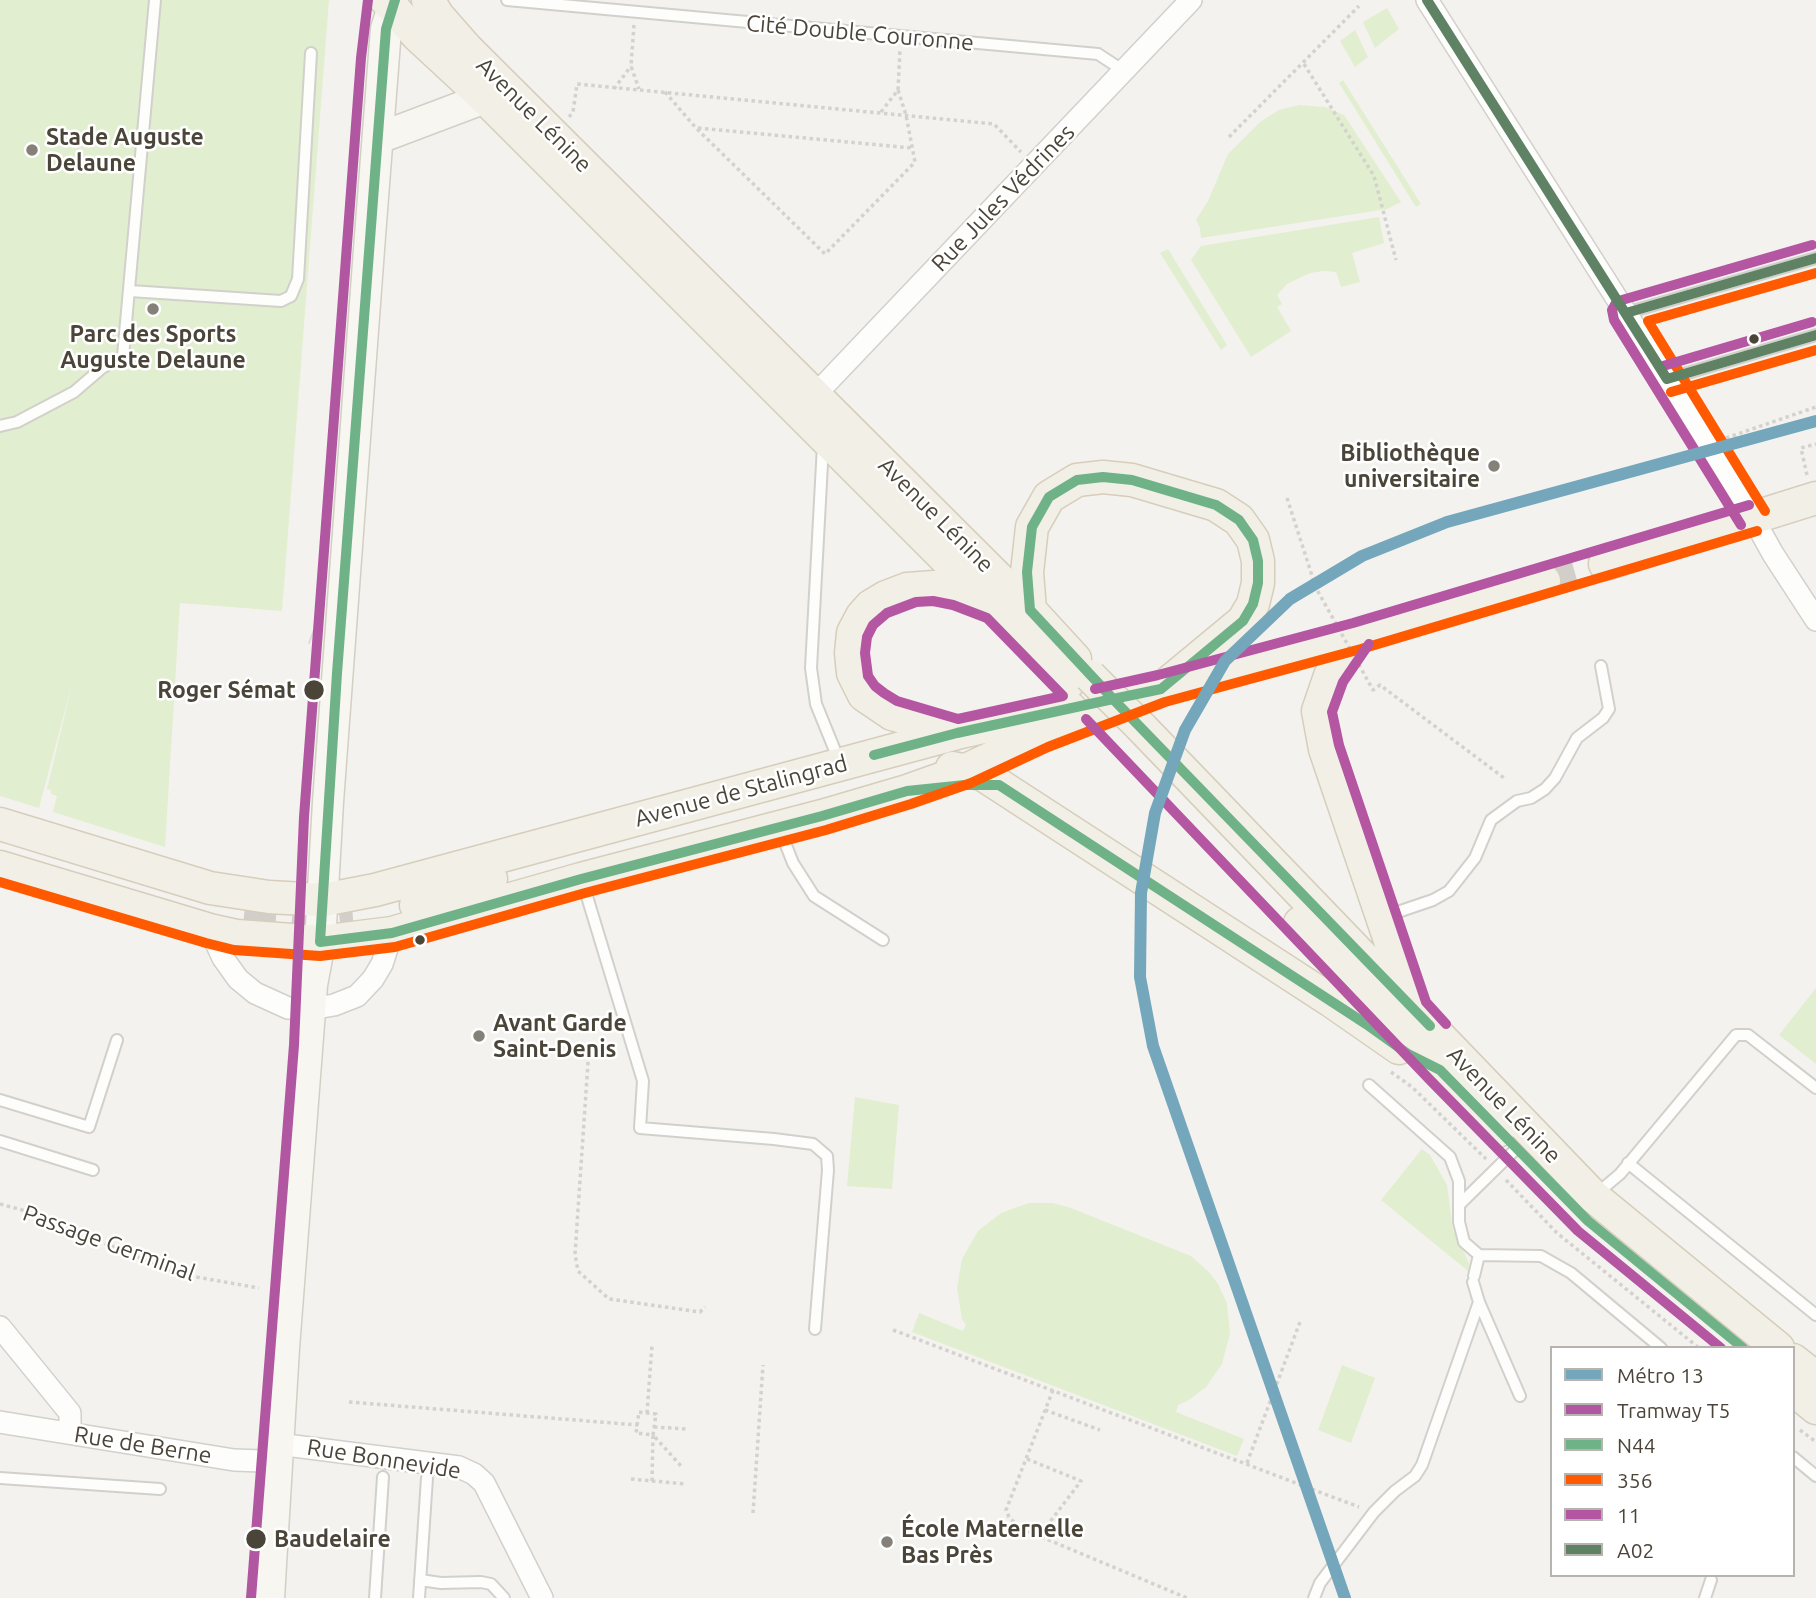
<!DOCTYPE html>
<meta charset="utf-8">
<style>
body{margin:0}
#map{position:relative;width:1816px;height:1598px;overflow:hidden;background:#f4f2ee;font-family:Ubuntu,sans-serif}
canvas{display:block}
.legend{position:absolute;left:1550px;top:1346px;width:245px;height:231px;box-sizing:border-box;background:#fff;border:2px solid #b7b4b0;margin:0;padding:9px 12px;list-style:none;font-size:21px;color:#4b4439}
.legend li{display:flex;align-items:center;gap:14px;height:35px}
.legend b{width:35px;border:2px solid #b7b4b0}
</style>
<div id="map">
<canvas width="1816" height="1598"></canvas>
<ul class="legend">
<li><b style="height:9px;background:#74a7bb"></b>Métro 13</li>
<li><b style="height:9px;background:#b156a1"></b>Tramway T5</li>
<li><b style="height:9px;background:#70b287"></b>N44</li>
<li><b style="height:9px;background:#ff5a00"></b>356</li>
<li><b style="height:9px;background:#b456a1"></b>11</li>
<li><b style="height:9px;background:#5f8264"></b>A02</li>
</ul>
</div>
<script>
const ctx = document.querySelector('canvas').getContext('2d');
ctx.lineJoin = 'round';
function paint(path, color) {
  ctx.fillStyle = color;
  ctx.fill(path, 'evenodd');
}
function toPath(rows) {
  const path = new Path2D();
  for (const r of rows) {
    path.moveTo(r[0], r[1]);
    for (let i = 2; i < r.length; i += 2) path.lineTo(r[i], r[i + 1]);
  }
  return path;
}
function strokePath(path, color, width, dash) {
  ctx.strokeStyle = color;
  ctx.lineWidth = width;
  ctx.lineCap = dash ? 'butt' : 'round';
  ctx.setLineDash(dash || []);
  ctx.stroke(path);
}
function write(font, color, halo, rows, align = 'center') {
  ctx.font = font + ' Ubuntu,sans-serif';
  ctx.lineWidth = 5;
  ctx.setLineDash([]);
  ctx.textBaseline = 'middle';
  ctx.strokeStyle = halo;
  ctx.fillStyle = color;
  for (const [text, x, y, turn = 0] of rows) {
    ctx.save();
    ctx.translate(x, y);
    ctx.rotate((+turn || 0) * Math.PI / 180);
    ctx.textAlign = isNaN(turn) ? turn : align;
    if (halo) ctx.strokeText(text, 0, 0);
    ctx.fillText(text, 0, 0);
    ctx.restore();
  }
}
paint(toPath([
 [0,0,329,0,282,611,180,603,165,847,53,812,57,796,51,794,51,790,47,789,73,680,39,808,0,796],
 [1387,8,1399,29,1375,48,1363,22],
 [1355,30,1368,57,1355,67,1340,41],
 [1343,80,1421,204,1416,207,1339,83],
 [1299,105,1325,107,1344,115,1401,202,1387,209,1201,238,1200,228,1196,220,1208,201,1228,154,1260,122,1279,110],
 [1379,217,1384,243,1352,253,1360,282,1341,287,1336,272,1324,271,1310,273,1287,284,1277,295,1282,304,1277,307,1291,331,1251,357,1191,260,1201,246],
 [1168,249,1227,345,1221,350,1160,253],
 [1816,988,1816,1064,1779,1035],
 [855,1097,899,1105,892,1189,847,1186],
 [1422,1149,1430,1155,1447,1185,1453,1230,1469,1263,1468,1271,1381,1200],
 [1029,1203,1053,1203,1071,1208,1191,1256,1209,1272,1218,1284,1227,1303,1230,1334,1222,1364,1206,1387,1189,1400,1178,1405,1176,1412,1244,1439,1237,1456,912,1332,919,1313,963,1331,966,1325,962,1319,957,1288,962,1259,978,1231,1001,1213],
 [1342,1365,1375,1378,1351,1443,1318,1430]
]), '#e1eecf');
strokePath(toPath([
 [1544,581,1605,564],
 [244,916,309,922,353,919]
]), '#d2cfca', 32, [32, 16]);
const lane = toPath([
 [507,0,1098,54,1124,71],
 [130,291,281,301,291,296,298,279,311,53],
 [1626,313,1816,258],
 [1667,379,1816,335],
 [0,426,17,422,74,392,102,368,123,356,155,0],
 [823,445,811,668,816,704,840,763],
 [780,830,793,863,814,896,883,940],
 [582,880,643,1081,640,1128,774,1139,813,1144,827,1156,828,1170,815,1329],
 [1386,916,1433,900,1449,891,1475,858,1491,820,1517,801,1531,798,1545,789,1555,778,1577,738,1603,718,1609,709,1601,666],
 [1369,1085,1450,1157,1459,1181,1459,1222,1464,1242,1479,1255,1541,1256,1571,1273,1661,1348],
 [0,1100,89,1127,117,1040],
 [0,1141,93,1170],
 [1628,1163,1816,1315],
 [1595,1195,1620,1174,1736,1035,1748,1035,1816,1088],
 [1460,1204,1516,1149],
 [1474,1276,1479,1255],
 [1473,1282,1479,1302],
 [1793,1457,1816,1476],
 [0,1478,160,1489],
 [420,1580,441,1583,481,1582,491,1584,504,1598],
 [375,1598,383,1477],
 [419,1598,427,1478],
 [1314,1598,1320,1583,1374,1512,1395,1491,1415,1476,1422,1465,1479,1302,1520,1396],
 [1705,1598,1711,1580]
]);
const street = toPath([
 [1427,0,1626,313,1753,518,1773,554,1816,620],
 [815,395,1191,0],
 [210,930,223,958,238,979,255,993,288,1008,310,1009,334,1005,357,996,373,979,382,964,392,933],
 [0,1327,70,1413,70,1433],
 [0,1422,234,1460,262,1461,268,1458,278,1444,459,1467,474,1474,484,1483,542,1598]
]);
const secondary = toPath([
 [379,138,485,98],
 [269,1598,284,1348,312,985,320,942,328,802,370,236,386,29,393,7]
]);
const primary = toPath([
 [386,0,417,35,485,98,1069,682],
 [428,0,438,16,467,49,1030,610,1075,659],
 [1605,564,1816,498],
 [1357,636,1330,676,1318,711,1325,749,1412,1005],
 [1172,686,1357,636,1544,581],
 [1142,728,1594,1197,1778,1348],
 [955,732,892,714,864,695,853,673,851,653,853,633,862,616,871,606,886,597,907,589,934,587,957,592,989,604],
 [952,768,982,774,1330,1000,1399,1048],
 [0,824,210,888,269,897,323,900,375,890,957,733,1070,708],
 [0,867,210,930,237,936,320,942,392,933,581,879,822,816,907,791,966,770,1043,734,1161,689,1243,621,1253,604,1258,583,1258,561,1253,540,1239,520,1216,505,1132,480,1103,477,1077,480,1049,497,1032,527,1027,572,1030,610],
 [416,905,491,879],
 [1300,923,1498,1131],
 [1793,1360,1816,1378],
 [1793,1389,1816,1408]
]);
strokePath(lane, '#d2d0cb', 14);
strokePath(street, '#d2d0cb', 24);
strokePath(secondary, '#d3cfc5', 33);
strokePath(primary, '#d6cebb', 35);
strokePath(toPath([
 [634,25,631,66,639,89],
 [1304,64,1374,176,1396,260],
 [614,89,631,66],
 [665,92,696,128,825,254,915,162,906,115,898,90],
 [881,112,898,90,900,49],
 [569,117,573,112,577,84,994,124,1021,152],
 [698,128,912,148],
 [1229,137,1359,6],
 [1726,438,1816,407],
 [1807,475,1801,448,1816,444],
 [589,1048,575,1254,578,1271,609,1299,700,1312,705,1307],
 [1391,1072,1412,1087,1486,1159],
 [1515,1170,1576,1233,1722,1348],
 [1506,1180,1557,1233,1699,1348],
 [0,1204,26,1211,179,1274,259,1288],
 [893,1330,1359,1507],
 [1053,1390,1006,1510,1009,1517,1018,1526,1032,1533,1187,1598],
 [349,1402,638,1425],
 [1045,1410,1100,1430],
 [639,1412,656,1414,653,1435,636,1433,639,1412],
 [647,1413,652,1345],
 [654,1427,687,1429],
 [1800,1430,1816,1442],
 [1027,1459,1081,1481,1046,1527,1034,1532],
 [1247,1463,1300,1322],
 [631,1479,686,1484],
 [652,1481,653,1435,682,1467],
 [753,1513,763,1365]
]), '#d3d2cc', 3.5, [3.5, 3.5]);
strokePath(lane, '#fdfdfc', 10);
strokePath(street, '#fdfdfc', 21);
strokePath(secondary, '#f7f6f1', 30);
strokePath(primary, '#f2efe6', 32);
strokePath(toPath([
 [309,643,319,617]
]), '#dbdbda', 2);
const primaryBridge = toPath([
 [1090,676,1142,728]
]);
strokePath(primaryBridge, '#d6cebb', 35, []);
strokePath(toPath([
 [1287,498,1316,588,1373,690,1380,685,1504,778]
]), '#d3d2cc', 3.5, [3.5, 3.5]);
strokePath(primaryBridge, '#f2efe6', 32);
strokePath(toPath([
 [395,0,386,29,337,673,320,942,392,933,581,879,822,816,907,791,965,785,999,785,1366,1024,1408,1054,1440,1070,1588,1221,1743,1348],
 [1103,477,1132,480,1216,505,1239,520,1253,540,1258,561,1258,583,1253,604,1243,621,1161,689,1113,699,1030,610,1027,572,1032,527,1049,497,1077,480,1103,477],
 [1113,699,1430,1026],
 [874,755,957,733,1113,699]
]), '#70b287', 10);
strokePath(toPath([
 [1671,392,1816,350],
 [1765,511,1648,321,1816,273],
 [0,882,206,943,234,950,320,956,395,947,585,893,826,830,911,804,971,783,1048,747,1165,702,1361,649,1757,531]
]), '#ff5a00', 10);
strokePath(toPath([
 [1663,366,1812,322],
 [1741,525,1614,320,1612,310,1616,303,1622,300,1812,245],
 [933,601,953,605,987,618,1063,696,958,719,897,701,884,693,875,686,868,676,865,653,867,637,873,625,887,613,916,602,933,601],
 [1369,644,1343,682,1332,712,1339,745,1426,1002,1446,1024],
 [1095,689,1158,675,1353,623,1749,505],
 [1086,719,1430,1080,1578,1231,1721,1348]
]), '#b456a1', 10);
strokePath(toPath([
 [1427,0,1667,379],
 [1626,313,1816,258],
 [1667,379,1816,335]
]), '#5f8264', 10);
strokePath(toPath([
 [251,1598,294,1045,304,817,361,58,368,0]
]), '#b156a1', 10);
strokePath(toPath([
 [1345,1598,1153,1046,1140,977,1141,893,1155,813,1185,730,1225,661,1290,599,1362,556,1447,522,1816,421]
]), '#74a7bb', 12);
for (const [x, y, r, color] of [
 [32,150,7,"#868178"],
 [153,309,7,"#868178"],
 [1754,339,6,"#4b4439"],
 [1494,466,7,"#868178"],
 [314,690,11,"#4b4439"],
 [420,940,6,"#4b4439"],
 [479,1036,7,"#868178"],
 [256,1539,11,"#4b4439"],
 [887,1542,7,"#868178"]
]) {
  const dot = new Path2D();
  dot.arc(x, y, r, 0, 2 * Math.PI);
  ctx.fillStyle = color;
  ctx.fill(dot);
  strokePath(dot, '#fff', 2.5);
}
write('23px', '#4b4439', '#fff', [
 ["Cité Double Couronne",860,33,5],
 ["Avenue Lénine",534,115,45],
 ["Rue Jules Védrines",1003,198,-46],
 ["Avenue Lénine",936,515,45],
 ["Avenue de Stalingrad",741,791,-15],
 ["Avenue Lénine",1504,1105,46],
 ["Passage Germinal",109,1243,20],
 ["Rue de Berne",143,1445,9],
 ["Rue Bonnevide",384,1459,9]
]);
write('bold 23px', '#4b4439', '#fff', [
 ["Stade Auguste",46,137],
 ["Delaune",46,163],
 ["Parc des Sports",153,334,"center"],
 ["Auguste Delaune",153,360,"center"],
 ["Bibliothèque",1480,453,"right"],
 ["universitaire",1480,479,"right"],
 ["Avant Garde",493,1023],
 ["Saint-Denis",493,1049],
 ["École Maternelle",901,1529],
 ["Bas Près",901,1555]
], 'left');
write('bold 23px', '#4b4439', '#fff', [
 ["Roger Sémat",296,690],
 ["Baudelaire",274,1539,"left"]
], 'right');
</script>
